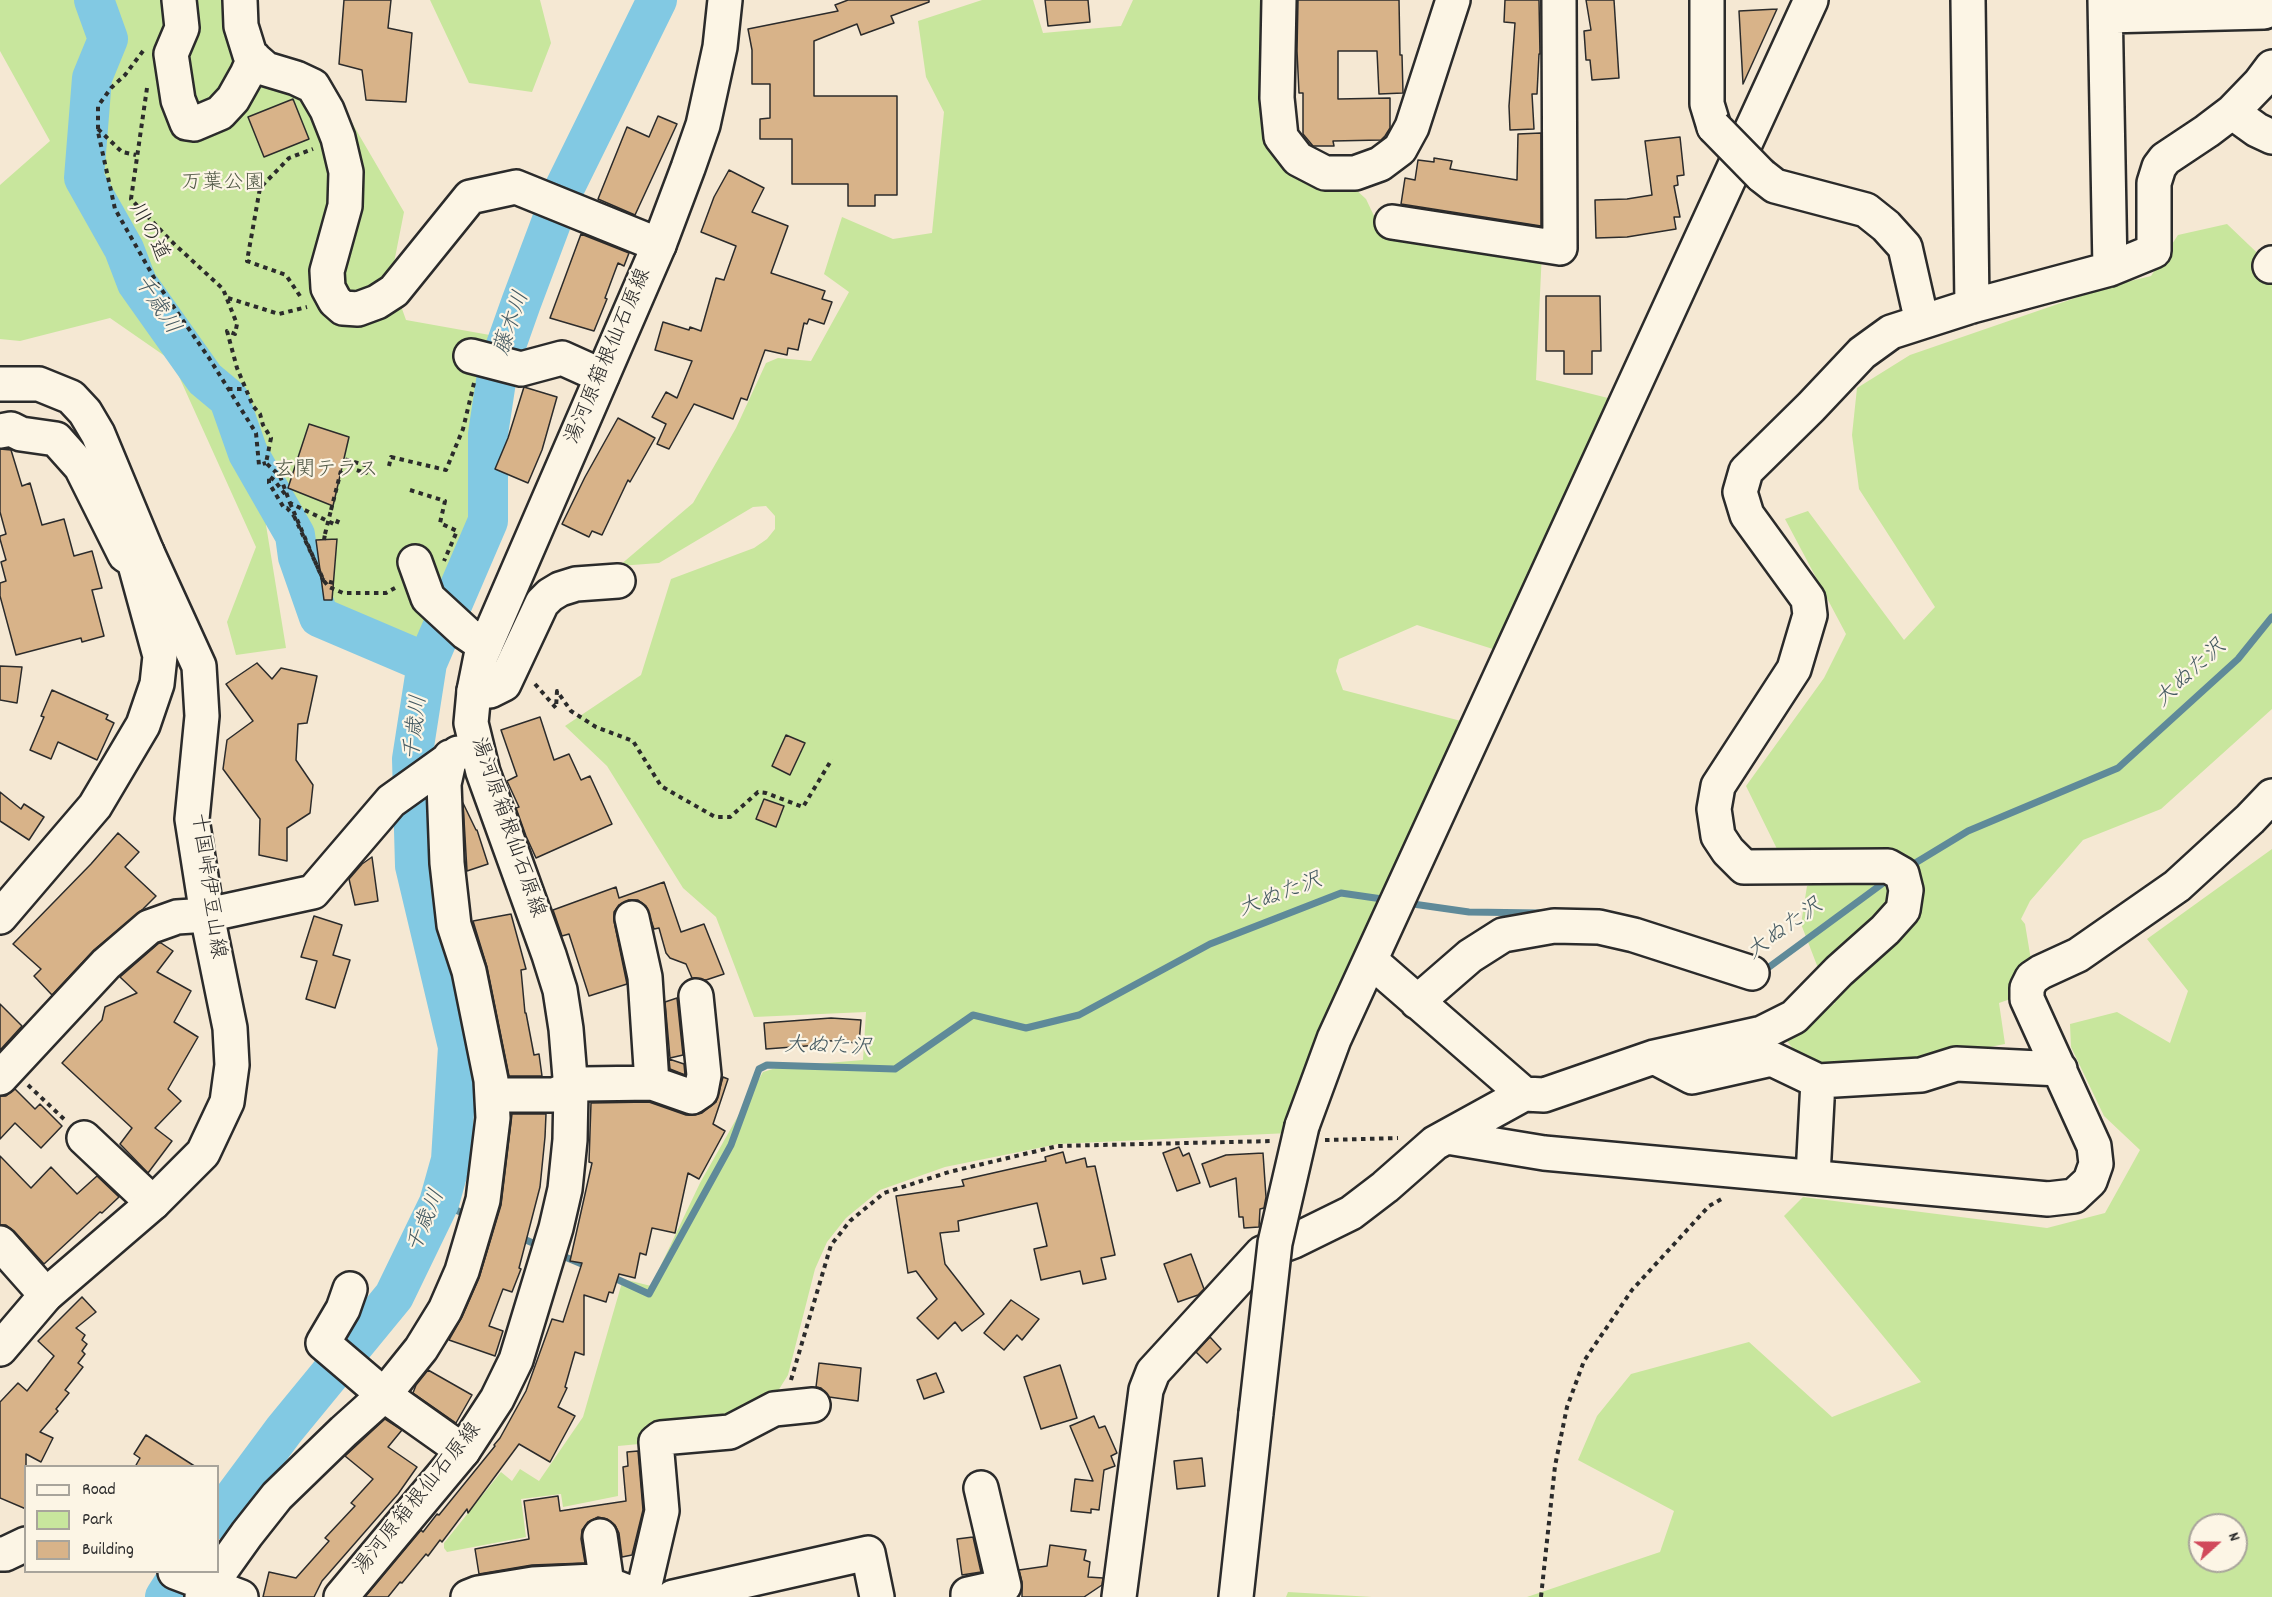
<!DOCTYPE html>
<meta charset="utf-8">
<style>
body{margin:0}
#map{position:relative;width:2272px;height:1597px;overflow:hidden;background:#f5e8d3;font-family:Dekko,sans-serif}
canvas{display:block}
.legend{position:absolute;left:24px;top:1465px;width:195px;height:108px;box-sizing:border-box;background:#fcf5e5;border:2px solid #a8a49b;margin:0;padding:8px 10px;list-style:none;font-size:18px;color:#2b2b2b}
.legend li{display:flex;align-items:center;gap:12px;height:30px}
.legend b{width:30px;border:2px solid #a8a49b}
.north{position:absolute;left:2188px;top:1513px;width:60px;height:60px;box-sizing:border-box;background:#fcf5e5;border:2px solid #a8a49b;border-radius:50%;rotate:69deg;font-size:16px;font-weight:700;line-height:24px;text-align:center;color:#2b2b2b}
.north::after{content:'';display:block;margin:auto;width:21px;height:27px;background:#d1495b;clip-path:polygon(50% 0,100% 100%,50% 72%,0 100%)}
</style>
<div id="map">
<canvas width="2272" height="1597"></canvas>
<ul class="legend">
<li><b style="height:8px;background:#fcf5e5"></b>Road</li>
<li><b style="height:16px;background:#c8e69d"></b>Park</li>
<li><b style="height:16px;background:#d8b389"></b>Building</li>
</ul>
<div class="north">N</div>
</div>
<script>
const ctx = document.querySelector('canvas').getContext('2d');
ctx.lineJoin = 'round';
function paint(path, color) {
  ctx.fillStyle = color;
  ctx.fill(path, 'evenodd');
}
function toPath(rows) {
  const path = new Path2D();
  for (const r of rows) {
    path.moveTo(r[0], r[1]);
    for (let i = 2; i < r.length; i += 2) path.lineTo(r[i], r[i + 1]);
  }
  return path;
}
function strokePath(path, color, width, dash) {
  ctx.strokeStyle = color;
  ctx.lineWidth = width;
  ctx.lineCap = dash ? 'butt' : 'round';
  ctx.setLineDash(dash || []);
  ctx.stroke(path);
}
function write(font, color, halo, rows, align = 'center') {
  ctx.font = font + ' Dekko,"Klee One",sans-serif';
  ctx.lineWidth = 4.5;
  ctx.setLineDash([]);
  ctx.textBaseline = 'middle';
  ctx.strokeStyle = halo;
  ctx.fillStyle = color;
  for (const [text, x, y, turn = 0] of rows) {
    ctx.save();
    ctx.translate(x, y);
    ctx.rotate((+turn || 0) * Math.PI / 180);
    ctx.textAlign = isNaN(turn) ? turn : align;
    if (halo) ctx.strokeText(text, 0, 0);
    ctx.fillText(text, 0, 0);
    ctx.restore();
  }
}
paint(toPath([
 [0,0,223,0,222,15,251,64,341,104,404,212,391,278,406,320,501,337,480,517,427,663,319,617,298,557,295,535,273,498,266,525,286,648,236,655,227,622,256,547,172,361,110,318,20,341,0,339,0,185,50,141,0,51],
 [430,0,540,0,551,43,532,92,469,83],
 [982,0,1033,0,1043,33,1121,26,1133,0,1265,0,1273,141,1352,186,1366,199,1375,218,1391,231,1542,251,1536,380,1608,398,1496,650,1417,625,1339,659,1336,671,1343,690,1461,721,1357,951,1289,1133,1058,1144,945,1167,880,1190,846,1218,827,1242,815,1269,788,1375,771,1402,650,1443,618,1446,618,1496,563,1507,561,1494,521,1499,526,1537,447,1552,444,1548,444,1543,501,1472,512,1481,520,1469,539,1481,583,1417,623,1279,651,1286,700,1183,763,1072,779,1067,863,1060,866,1012,754,1017,716,917,683,888,607,766,565,726,641,675,671,579,754,548,767,539,775,529,775,516,766,506,753,507,659,563,619,566,693,503,736,428,766,363,778,358,811,361,849,292,824,274,842,217,893,239,932,233,944,112,926,77,918,21],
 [2227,224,2272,267,2272,709,2161,809,2083,840,2030,901,2021,919,2025,924,2036,990,1999,1003,2005,1044,1818,1081,1787,1041,1835,1003,1830,999,1801,924,1807,886,1854,864,1777,849,1746,786,1824,678,1846,634,1785,519,1808,511,1904,640,1935,607,1859,489,1852,435,1857,388,1910,355,2110,286,2151,276,2178,235],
 [2272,849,2272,1597,1527,1597,1660,1552,1674,1511,1578,1460,1597,1416,1631,1374,1749,1342,1832,1417,1921,1382,1784,1216,1803,1197,2047,1228,2105,1213,2140,1150,2104,1116,2071,1047,2070,1024,2117,1012,2170,1043,2188,991,2147,939],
 [2200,1525,2236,1525,2236,1561,2200,1561],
 [1288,1592,1372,1597,1286,1597]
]), '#c8e69d');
strokePath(toPath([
 [1907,868,1968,831,2118,768,2238,659,2272,617],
 [1406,903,1469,912,1541,913],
 [1761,973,1890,878],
 [439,1203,470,1216],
 [519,1237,542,1247],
 [558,1254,589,1267],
 [610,1276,649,1294,731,1145,759,1069,767,1065,895,1069,973,1015,1026,1028,1079,1015,1210,944,1341,893,1389,900]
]), '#5f8a99', 7);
strokePath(toPath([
 [94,0,108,39,92,78,84,178,124,249,137,283,205,379,229,399,248,453,295,535,298,557,319,617,427,663,412,759,415,866,458,1047,451,1160,439,1203,394,1296,284,1430,218,1519],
 [427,663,488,521,488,434,498,368,521,303,563,191,657,0],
 [165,1597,181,1572]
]), '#82c9e3', 40);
const building = toPath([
 [344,0,391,0,388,28,412,33,406,102,366,100,362,70,339,64,344,0],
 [848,0,929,0,929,2,891,16,894,23,861,35,857,24,814,41,814,96,897,96,897,195,875,195,875,206,848,206,848,184,792,184,792,139,760,139,760,119,770,118,770,84,752,84,752,50,748,29,838,11,835,5,848,0],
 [1045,0,1088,0,1090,22,1048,26,1045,0],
 [1298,0,1399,0,1400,55,1402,55,1403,93,1379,94,1377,51,1338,51,1338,99,1390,98,1390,128,1385,136,1381,140,1333,141,1334,146,1313,146,1303,134,1303,93,1299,93,1297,51,1298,0],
 [1505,0,1539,0,1540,54,1539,54,1537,94,1532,94,1534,129,1510,130,1509,106,1515,23,1504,22,1505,0],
 [1586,0,1614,0,1619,78,1592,80,1590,60,1586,60,1584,31,1591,30,1586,0],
 [1777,9,1743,84,1739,11,1777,9],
 [293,99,309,139,264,157,248,117,293,99],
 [658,116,677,124,635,215,598,199,627,127,649,137,658,116],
 [1541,133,1541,226,1401,204,1405,178,1415,180,1418,160,1434,162,1434,158,1452,161,1450,169,1517,180,1518,134,1541,133],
 [1680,137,1684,175,1677,176,1678,185,1674,186,1680,217,1674,217,1676,229,1627,237,1596,238,1595,200,1627,199,1652,195,1645,141,1680,137],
 [729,170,764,188,752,212,788,226,771,273,825,291,822,299,832,302,824,324,809,319,807,324,804,323,798,350,788,348,787,355,765,350,747,400,741,398,733,419,694,404,669,449,657,444,666,424,652,417,666,392,677,398,692,361,655,350,663,322,689,330,690,327,701,331,716,278,724,280,736,246,701,232,714,197,729,170],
 [581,234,629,253,624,266,618,263,605,298,607,299,594,331,550,318,581,234],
 [1546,296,1600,296,1601,351,1592,351,1592,374,1564,374,1564,351,1546,351,1546,296],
 [524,387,557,397,542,450,528,483,495,469,508,438,524,387],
 [618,418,655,438,630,482,628,480,602,535,592,531,589,537,562,524,585,477,618,418],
 [309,424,349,437,333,506,288,488,309,424],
 [0,449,11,450,22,486,30,483,42,525,64,519,74,556,92,551,102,588,92,590,104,636,82,642,81,638,16,655,0,596,0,583,6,581,1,562,6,560,0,539,0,536,6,534,0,512,0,449],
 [337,539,332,600,324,600,316,540,337,539],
 [257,663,272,679,281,668,317,676,307,723,298,724,296,760,313,785,310,813,287,828,287,861,259,855,260,819,223,769,227,740,253,721,226,684,257,663],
 [0,666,22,667,17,703,0,700,0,666],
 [52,690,108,715,106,719,114,723,97,760,58,742,51,759,30,750,44,717,41,716,52,690],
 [540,717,554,760,569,754,581,780,590,776,612,824,536,858,526,836,516,808,519,807,507,781,517,776,501,730,540,717],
 [786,735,805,743,790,775,772,766,786,735],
 [0,792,21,809,24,804,44,817,29,840,0,821,0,792],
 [764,799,784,806,776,827,756,819,764,799],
 [463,803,476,830,477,830,488,864,467,871,463,803],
 [118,833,139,852,125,867,156,896,143,909,94,950,52,995,34,976,41,969,13,944,91,864,118,833],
 [372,857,378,901,355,905,349,879,362,864,372,857],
 [664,882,681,932,704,924,724,974,706,980,692,978,686,964,670,958,666,953,659,928,654,929,646,906,638,900,629,900,619,905,614,912,614,921,627,984,589,996,569,934,562,936,553,910,616,887,619,898,664,882],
 [511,914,526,969,521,970,525,1013,526,1013,534,1055,539,1054,542,1076,509,1076,487,967,473,921,511,914],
 [314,916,342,925,333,955,350,960,335,1008,306,999,317,961,301,957,314,916],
 [159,943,161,943,173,951,157,972,191,991,174,1022,198,1037,168,1089,181,1101,155,1128,172,1141,148,1173,120,1144,132,1128,62,1063,102,1020,105,1007,137,993,120,977,159,943],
 [677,998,683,1055,670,1058,665,1002,677,998],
 [0,1004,22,1026,0,1050,0,1004],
 [831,1018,861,1020,859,1043,819,1040,819,1045,766,1049,764,1023,831,1018],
 [669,1059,684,1064,685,1075,670,1069,669,1059],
 [723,1077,728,1079,713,1124,725,1131,699,1179,688,1173,675,1233,652,1228,646,1255,640,1253,635,1278,619,1274,613,1293,609,1292,606,1302,584,1295,584,1355,575,1352,565,1387,567,1388,558,1407,575,1416,550,1462,519,1444,468,1513,467,1509,442,1542,440,1540,428,1556,426,1554,402,1583,400,1582,388,1597,365,1597,421,1530,423,1532,437,1514,439,1515,495,1446,494,1445,500,1438,526,1391,552,1319,563,1322,582,1263,570,1261,592,1163,589,1162,591,1103,649,1102,686,1115,695,1115,702,1113,716,1102,723,1077],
 [15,1089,35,1109,40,1104,62,1126,41,1148,15,1123,0,1139,0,1096,6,1096,15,1089],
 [512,1114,546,1114,545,1137,540,1187,519,1268,521,1269,512,1292,503,1289,489,1326,503,1331,495,1356,449,1340,462,1317,479,1278,501,1205,512,1114],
 [1179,1147,1183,1156,1189,1153,1200,1183,1177,1191,1163,1153,1179,1147],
 [1063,1152,1066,1163,1085,1158,1087,1167,1095,1166,1115,1255,1101,1258,1106,1279,1083,1284,1080,1271,1041,1280,1034,1249,1047,1246,1037,1203,958,1221,959,1231,940,1233,945,1264,984,1314,962,1331,955,1322,938,1339,917,1318,937,1299,916,1271,908,1273,896,1196,964,1186,962,1180,1046,1161,1045,1157,1063,1152],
 [1263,1153,1266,1197,1264,1208,1260,1209,1259,1227,1244,1228,1243,1217,1239,1217,1236,1178,1210,1187,1202,1164,1226,1155,1263,1153],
 [0,1156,31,1188,51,1167,77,1194,97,1176,119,1197,102,1213,100,1212,44,1264,14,1231,6,1225,0,1225,0,1156],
 [1191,1254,1204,1289,1198,1295,1178,1302,1164,1264,1191,1254],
 [82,1297,96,1312,76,1328,85,1335,82,1340,87,1344,82,1351,85,1354,78,1363,83,1367,65,1390,69,1393,56,1409,58,1411,40,1432,53,1438,41,1462,26,1454,26,1509,0,1498,0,1402,18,1383,27,1391,50,1361,54,1356,38,1341,82,1297],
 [1011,1300,1039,1319,1022,1340,1017,1335,1004,1350,984,1333,1011,1300],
 [1210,1337,1221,1349,1207,1363,1196,1352,1210,1337],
 [819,1363,861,1368,858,1401,829,1397,821,1388,816,1387,819,1363],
 [1060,1365,1077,1418,1041,1429,1024,1377,1060,1365],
 [428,1370,472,1395,456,1423,413,1393,416,1385,428,1370],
 [936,1373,944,1392,924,1399,917,1380,936,1373],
 [1094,1416,1099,1428,1105,1426,1117,1453,1111,1456,1115,1466,1104,1470,1099,1510,1091,1509,1091,1513,1071,1511,1075,1479,1093,1481,1070,1426,1094,1416],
 [385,1419,402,1430,388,1447,417,1467,398,1494,322,1581,314,1597,263,1597,269,1572,296,1578,329,1541,325,1538,355,1506,351,1503,373,1479,345,1456,385,1419],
 [146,1435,196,1467,135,1467,140,1458,134,1454,146,1435],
 [638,1451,643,1510,632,1555,622,1557,619,1533,615,1525,607,1519,598,1517,588,1522,582,1530,581,1539,585,1563,532,1565,479,1574,475,1549,529,1539,524,1501,558,1496,560,1511,626,1501,623,1467,628,1466,627,1452,638,1451],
 [1202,1458,1205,1486,1177,1489,1174,1461,1202,1458],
 [973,1537,981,1572,962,1575,957,1539,973,1537],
 [1050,1545,1086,1550,1084,1560,1090,1562,1088,1577,1103,1578,1102,1585,1084,1597,1022,1597,1022,1582,1019,1570,1047,1566,1050,1545]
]);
paint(building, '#d8b389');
strokePath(building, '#2b2b2b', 1.5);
const minor = toPath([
 [179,0,182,28,171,54,178,100,187,123,194,124,220,113,233,99,247,74,254,58],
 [240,0,241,26,250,55,266,69,296,78,313,86,327,110,338,138,346,172,345,206,327,271,328,288,335,301,343,308,358,309,377,302,394,291,470,197,516,187,659,245],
 [1279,0,1277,98,1281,137,1298,159,1325,173,1355,173,1380,164,1400,149,1412,127,1453,0],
 [1707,0,1707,104,1714,127],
 [1968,0,1972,306],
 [2105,0,2110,269],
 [2106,16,2264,12,2271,0],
 [2232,112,2257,130,2272,137],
 [1761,175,1775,186,1866,210,1886,226,1905,247,1922,322],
 [1392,222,1560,248,1559,0],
 [2270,266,2272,263],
 [471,356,521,369,562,358,602,376],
 [0,431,11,429,21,434,56,439,81,467,125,555,134,561],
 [415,562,428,598,466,633,485,646],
 [474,691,490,691,504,684,542,603,550,595,560,589,576,584,618,581],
 [0,917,95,806,143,725,157,684,160,656,134,561,147,552],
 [632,918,645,977,652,1083],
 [1371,961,1524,1094],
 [1417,1002,1470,956,1503,935,1554,926,1599,927,1634,935,1752,973],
 [1654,1057,1692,1077,1772,1059,1818,1081,1921,1075,1956,1064,2060,1069],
 [0,1078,106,964,149,927,177,917,207,915,313,892,391,801,458,753],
 [492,1095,554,1095,583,1084,652,1083,692,1097,701,1091,704,1075,696,996],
 [1302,1126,1334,1039,1811,0],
 [1447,1137,1544,1153,2048,1199,2074,1196,2090,1181,2096,1164,2094,1146,2027,999,2027,988,2032,978,2041,972,2078,955,2177,886,2250,819,2272,796],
 [84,1138,153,1203],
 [1813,1176,1818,1081],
 [0,1243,46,1295],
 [350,1289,343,1309,323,1343,384,1395,463,1451],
 [600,1536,607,1584],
 [0,1554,5,1554,26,1544],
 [175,1572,241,1597],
 [202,1597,247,1534,277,1496,344,1431,384,1395,421,1349,445,1310,462,1271,483,1200,493,1118,491,1080,469,971,454,925,447,863,444,784,450,757],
 [468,1597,478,1593,533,1584,594,1581,607,1584,641,1597],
 [642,1597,662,1511,656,1442,661,1438,730,1432,774,1409,813,1405],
 [673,1597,868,1553,877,1597],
 [968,1597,968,1594,1004,1586,981,1488],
 [1119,1597,1146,1390,1153,1372,1262,1253,1294,1241,1351,1213,1385,1187,1435,1143,1524,1094,1544,1095,1654,1057,1762,1033,1794,1017,1839,971,1885,930,1903,910,1906,890,1902,874,1888,866,1744,867,1728,851,1718,836,1714,809,1718,786,1794,669,1810,615,1808,599,1747,515,1740,492,1746,471,1811,407,1862,353,1891,332,1972,306,2110,269,2154,251,2154,183,2159,167,2165,159,2207,131,2232,112,2260,83,2272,67],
 [1236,1597,1256,1413]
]);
const major = toPath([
 [0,384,39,384,71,397,85,412,98,434,147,552,199,666,202,716,192,819,207,915,230,1028,232,1065,227,1102,203,1153,153,1203,46,1295,0,1349],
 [341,1597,463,1451,497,1399,516,1360,556,1228,565,1189,570,1140,571,1090,566,1029,560,990,549,955,483,772,471,723,474,691,481,656,659,245,688,168,703,125,720,47,725,0]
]);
strokePath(minor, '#2b2b2b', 38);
strokePath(major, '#2b2b2b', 38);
strokePath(toPath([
 [143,51,125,75,111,88,98,106,98,132,115,209,157,283,209,358,256,433,259,465,266,463],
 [147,88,131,199,171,241,223,289,237,324,235,334,227,331,237,368,253,406,260,414,263,425,271,438,266,463,280,476,290,503,336,525,340,516],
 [98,129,122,152,136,155],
 [300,296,286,275,247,261,260,188,289,158,313,149],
 [228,298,279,314,307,307],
 [228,389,244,389],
 [389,466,391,457,446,470,463,429,474,383],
 [410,490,445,501,440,523,457,531,444,561],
 [285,494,274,480,269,476,269,483,284,508,287,508,294,516],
 [290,503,323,580,337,584],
 [331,510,344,459,368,466,366,473,353,469],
 [324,540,325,534],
 [324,581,329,587,343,593,386,593,395,588],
 [535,684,556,708,557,691,571,711,596,727,633,741,661,786,715,817,730,817,758,792,766,793,803,807,832,759],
 [28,1085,66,1121],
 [1325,1140,1398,1138],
 [791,1380,831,1245,850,1221,884,1193,949,1172,1058,1146,1273,1141],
 [1541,1597,1555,1466,1567,1407,1584,1361,1632,1290,1709,1206,1725,1197]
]), '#2b2b2b', 4, [4.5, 4.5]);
strokePath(minor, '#fcf5e5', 33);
strokePath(major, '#fcf5e5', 33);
const minorBridge = toPath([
 [1714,127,1761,175],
 [1256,1413,1275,1243,1302,1126]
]);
strokePath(minorBridge, '#2b2b2b', 38, []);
strokePath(toPath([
 [294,516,324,581],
 [325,534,331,510]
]), '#2b2b2b', 4, [4.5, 4.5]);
strokePath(minorBridge, '#fcf5e5', 33);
write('21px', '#525a48', '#fcf5e5', [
 ["万葉公園",223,185],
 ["玄関テラス",326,472]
]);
write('21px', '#2b2b2b', '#fcf5e5', [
 ["川の道",147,233,62],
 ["湯河原箱根仙石原線",610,357,-67],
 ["湯河原箱根仙石原線",506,828,71],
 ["十国峠伊豆山線",206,886,82],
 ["湯河原箱根仙石原線",419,1500,-51]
]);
write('italic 22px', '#455a62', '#fcf5e5', [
 ["千歳川",155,306,57],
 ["藤木川",514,324,-71],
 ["大ぬた沢",2192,675,-43],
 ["千歳川",418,728,-83],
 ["大ぬた沢",1281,897,-21],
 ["大ぬた沢",1786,931,-36],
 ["大ぬた沢",828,1049,2],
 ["千歳川",428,1222,-67]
]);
</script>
